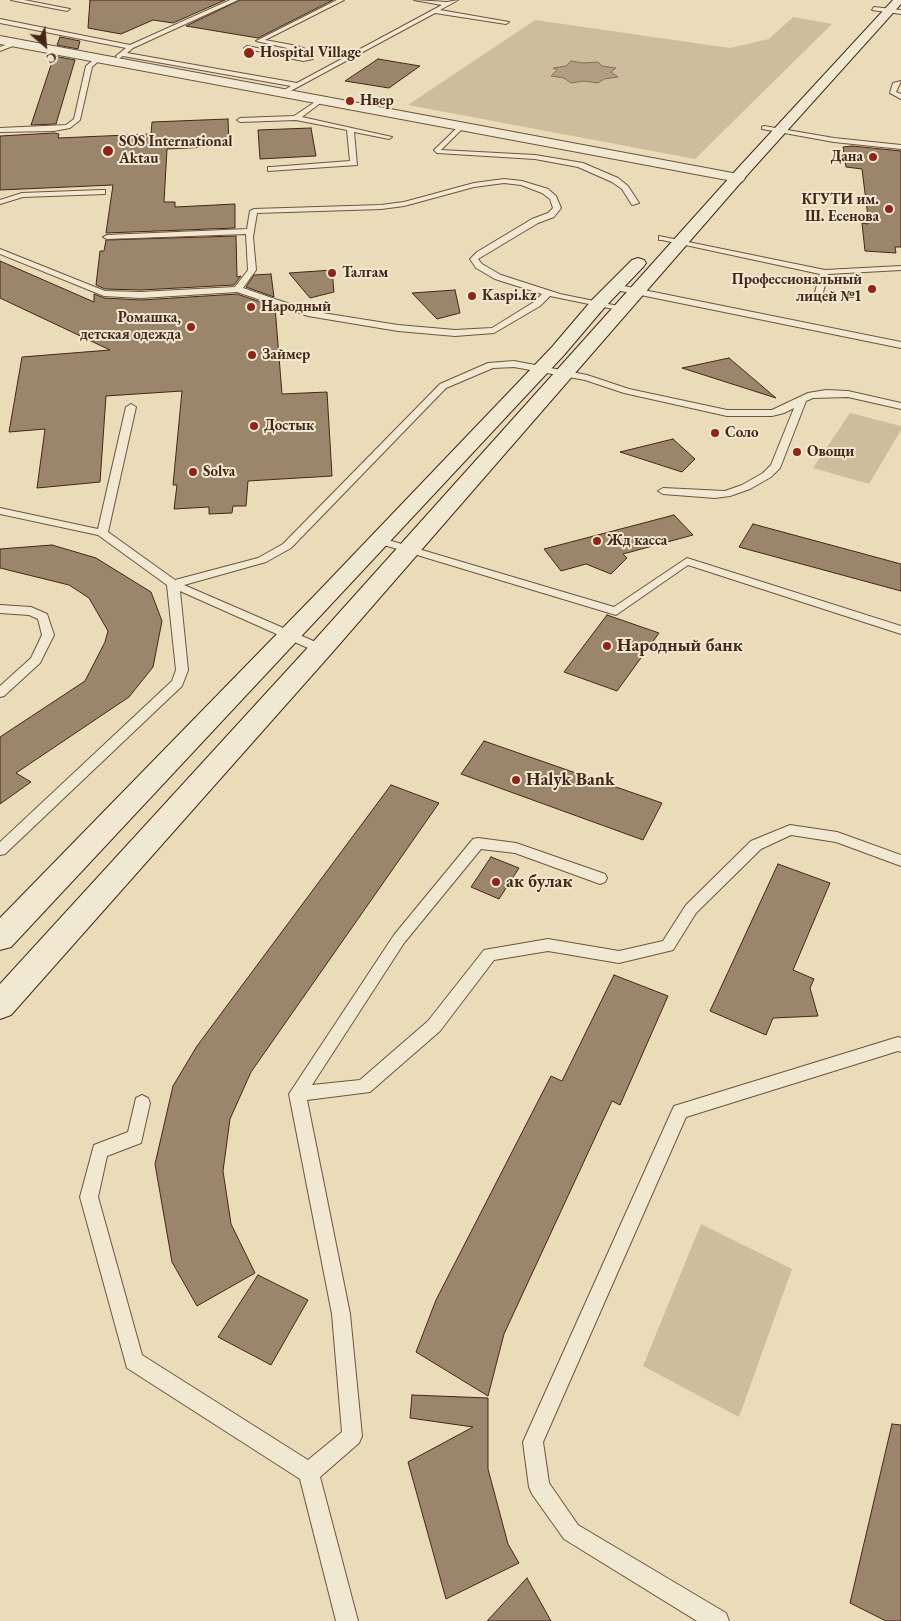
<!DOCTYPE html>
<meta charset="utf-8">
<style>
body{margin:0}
#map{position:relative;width:901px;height:1621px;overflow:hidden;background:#eadcb9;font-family:"EB Garamond",serif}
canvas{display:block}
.north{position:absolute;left:20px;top:20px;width:50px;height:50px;-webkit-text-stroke:4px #f1e8d2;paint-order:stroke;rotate:153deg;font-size:14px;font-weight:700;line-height:20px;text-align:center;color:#452717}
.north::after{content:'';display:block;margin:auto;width:18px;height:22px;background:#452717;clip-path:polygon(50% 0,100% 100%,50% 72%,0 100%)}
</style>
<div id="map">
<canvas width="901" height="1621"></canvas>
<div class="north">С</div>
</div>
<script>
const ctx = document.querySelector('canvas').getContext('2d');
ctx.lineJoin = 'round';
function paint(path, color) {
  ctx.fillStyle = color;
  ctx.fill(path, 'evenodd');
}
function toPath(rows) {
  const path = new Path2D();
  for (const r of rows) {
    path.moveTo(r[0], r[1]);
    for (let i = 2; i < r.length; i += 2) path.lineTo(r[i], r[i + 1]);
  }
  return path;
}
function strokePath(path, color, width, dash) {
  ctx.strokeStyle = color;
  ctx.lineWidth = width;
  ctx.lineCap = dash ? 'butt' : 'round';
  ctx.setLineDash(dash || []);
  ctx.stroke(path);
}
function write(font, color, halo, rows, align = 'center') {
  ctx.font = font + ' "EB Garamond",serif';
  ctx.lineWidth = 4;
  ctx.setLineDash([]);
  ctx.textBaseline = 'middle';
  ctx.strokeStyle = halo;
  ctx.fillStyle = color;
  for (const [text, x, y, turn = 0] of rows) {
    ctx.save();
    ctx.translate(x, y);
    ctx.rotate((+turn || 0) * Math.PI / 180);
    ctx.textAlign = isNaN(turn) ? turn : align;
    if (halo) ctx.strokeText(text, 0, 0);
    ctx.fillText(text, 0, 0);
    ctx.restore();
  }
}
paint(toPath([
 [793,17,832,24,695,159,408,105,535,20,730,48,769,39],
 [850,413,901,426,901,430,869,484,813,468],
 [701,1224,792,1269,739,1417,643,1366]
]), '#cebd9d');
const water = toPath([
 [571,61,583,63,598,62,602,66,616,68,611,72,618,77,604,79,598,83,584,81,571,83,564,78,551,76,557,70,553,68,566,66,571,61]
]);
paint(water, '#b29e82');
strokePath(water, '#866e57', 1);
const building = toPath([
 [90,0,225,0,173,23,153,20,121,34,88,28,90,0],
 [240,0,333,0,258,38,186,26,240,0],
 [60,37,80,41,78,49,57,45,60,37],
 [54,56,75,60,56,124,31,125,54,56],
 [378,59,420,66,389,88,345,81,378,59],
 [228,119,229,146,167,149,164,202,175,202,175,207,235,204,235,228,106,233,113,185,0,190,0,136,54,133,59,134,58,138,151,134,152,122,228,119],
 [311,128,316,156,260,159,258,130,311,128],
 [852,146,901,151,901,247,895,247,896,253,865,251,862,223,868,224,868,217,862,169,846,167,843,147,852,146],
 [236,236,237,277,241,276,234,285,141,290,105,289,96,285,100,251,104,251,106,240,236,236],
 [0,261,94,302,94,294,104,298,141,300,237,294,275,307,282,394,327,392,332,476,248,481,246,506,233,506,232,513,209,514,209,507,174,509,177,485,173,485,182,391,106,396,100,482,37,488,45,429,9,432,22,357,110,350,0,298,0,261],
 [332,270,334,292,310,298,289,273,332,270],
 [271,274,274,297,246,287,254,275,271,274],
 [455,290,460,313,437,319,412,293,455,290],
 [729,358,776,398,682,368,729,358],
 [673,439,695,459,682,472,620,452,673,439],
 [674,515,693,535,623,554,627,558,611,574,586,564,561,571,544,549,674,515],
 [753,524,901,564,901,591,739,547,753,524],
 [52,545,96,558,151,592,162,621,153,667,129,697,16,773,31,782,0,804,0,737,85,681,105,642,108,631,89,598,69,585,0,568,0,549,52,545],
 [607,615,659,633,617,691,564,672,607,615],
 [484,741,662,803,643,840,461,774,484,741],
 [391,785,439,803,251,1072,230,1119,223,1171,231,1224,255,1273,197,1306,172,1262,155,1164,173,1086,197,1046,391,785],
 [491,857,519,868,499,899,471,887,491,857],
 [778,864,830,883,793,970,814,979,810,988,818,1016,773,1018,766,1035,710,1011,778,864],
 [614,975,668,996,620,1105,612,1101,504,1334,488,1396,416,1352,436,1300,551,1076,562,1081,614,975],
 [258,1275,308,1300,271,1365,218,1337,258,1275],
 [412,1395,488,1398,488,1469,508,1544,519,1563,446,1599,408,1462,473,1427,410,1418,412,1395],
 [892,1424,901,1425,901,1621,886,1621,850,1603,892,1424],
 [527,1578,551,1621,487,1621,527,1578]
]);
paint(building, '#9b856b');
strokePath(building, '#452717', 1);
const service = toPath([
 [11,0,24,0,70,9,67,11,11,0],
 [230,0,238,0,133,48,127,53,297,83,442,5,414,0,447,2,458,0,440,10,509,22,506,24,435,13,283,95,281,94,281,92,291,86,123,56,118,59,116,56,126,48,0,23,0,19,130,45,230,0],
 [337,0,344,0,265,40,297,46,314,52,313,59,303,61,244,48,247,46,303,57,308,57,309,54,296,50,256,41,337,0],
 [874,7,901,10,901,14,872,10,874,7],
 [16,41,18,44,0,51,0,47,16,41],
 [97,57,102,58,92,67,80,120,70,128,54,131,0,132,0,128,66,125,74,119,86,66,97,57],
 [901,81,896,92,901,94,901,99,890,93,893,83,901,81],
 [321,98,323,99,323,101,302,117,392,137,389,139,354,132,357,165,268,171,268,167,271,167,350,161,347,130,296,120,240,122,237,120,240,118,294,116,321,98],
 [460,125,465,126,441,150,535,155,583,163,618,178,628,186,639,203,632,205,622,189,612,182,578,167,535,159,437,153,434,150,435,149,460,125],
 [764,126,834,138,901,145,901,149,834,142,762,129,762,127,764,126],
 [504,179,522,181,548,189,556,196,561,208,554,217,538,223,478,259,482,264,501,275,560,294,623,307,623,311,550,296,540,306,494,333,455,336,398,331,308,316,237,292,141,298,104,296,0,254,0,249,105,291,141,292,235,287,248,270,246,234,107,239,103,237,107,235,247,229,250,211,254,209,381,205,404,202,474,183,504,179],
 [504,183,521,185,542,193,550,199,553,208,548,213,532,219,477,252,470,259,476,268,495,279,542,294,534,302,492,328,455,330,398,325,310,311,243,288,256,270,253,237,257,213,381,209,404,206,474,187,504,183],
 [102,190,105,190,105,194,23,197,0,204,0,200,22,193,102,190],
 [659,236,825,270,901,266,901,270,828,274,822,296,818,299,814,296,820,274,662,240,659,240,659,236],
 [614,284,901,342,901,348,611,289,610,287,614,284],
 [514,361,587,375,629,389,727,410,772,410,808,393,826,390,848,391,901,403,901,409,848,397,813,398,806,401,780,468,771,477,750,489,730,496,715,498,663,494,658,491,663,488,725,491,742,485,763,473,771,465,794,408,784,413,772,416,727,416,624,393,585,380,514,367,493,368,446,388,291,548,266,562,184,585,325,646,327,649,325,652,317,652,180,591,188,670,182,686,5,854,0,855,0,842,172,681,176,670,167,585,98,535,0,514,0,508,98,529,126,407,131,404,136,407,108,532,175,580,258,558,283,544,440,384,488,363,514,361],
 [378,537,614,607,687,558,901,626,901,634,688,565,616,615,374,542,373,540,374,538,378,537],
 [0,605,31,607,47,614,54,635,40,663,4,696,0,697,0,686,31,658,42,635,38,619,29,615,0,613,0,605],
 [790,825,837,832,901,855,901,866,836,842,791,835,761,849,696,913,673,950,619,963,548,951,494,960,440,1031,370,1092,307,1100,350,1314,362,1436,359,1443,320,1477,358,1621,336,1621,300,1479,127,1368,80,1197,94,1145,128,1132,136,1098,142,1095,148,1098,150,1103,141,1143,107,1156,98,1197,142,1355,308,1460,342,1432,332,1314,289,1094,394,935,473,839,478,838,516,843,605,874,607,878,605,882,600,884,515,853,481,849,404,943,312,1085,360,1080,428,1021,484,950,548,939,619,951,663,941,686,905,751,841,790,825],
 [898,1037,901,1038,901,1052,898,1051,686,1117,543,1442,549,1483,578,1525,726,1613,729,1621,697,1621,564,1539,532,1494,529,1487,523,1442,674,1106,898,1037]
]);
const tertiary = toPath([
 [0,36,738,174,743,175,745,178,743,181,738,182,0,44,0,36]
]);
const secondary = toPath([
 [893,0,901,0,901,4,749,173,330,655,11,1015,0,1019,0,984,312,643,739,167,893,0],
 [638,258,644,260,646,263,644,266,604,308,564,355,11,947,0,950,0,918,315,595,552,347,592,300,632,260,638,258]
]);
strokePath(service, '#6e5440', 2);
strokePath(tertiary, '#6e5440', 2);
strokePath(secondary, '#452717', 2);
paint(service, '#f1e8d2');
paint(tertiary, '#f1e8d2');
paint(secondary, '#f1e8d2');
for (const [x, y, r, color] of [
 [249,53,6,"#8f2418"],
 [350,101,5,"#8f2418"],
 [108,151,6,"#8f2418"],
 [873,157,5,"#8f2418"],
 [889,209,5,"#8f2418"],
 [332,273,5,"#8f2418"],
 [872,289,5,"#8f2418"],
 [472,296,5,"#8f2418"],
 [251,307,5,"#8f2418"],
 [191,327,5,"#8f2418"],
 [252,355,5,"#8f2418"],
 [254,426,5,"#8f2418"],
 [715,433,5,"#8f2418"],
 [797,452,5,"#8f2418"],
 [193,472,5,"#8f2418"],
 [597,541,5,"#8f2418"],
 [607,646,5,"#8f2418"],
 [516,780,5,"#8f2418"],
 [496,882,5,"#8f2418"]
]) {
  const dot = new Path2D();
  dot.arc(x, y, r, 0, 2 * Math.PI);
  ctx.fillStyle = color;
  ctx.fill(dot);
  strokePath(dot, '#f1e8d2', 2);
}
write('bold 15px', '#452717', '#f1e8d2', [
 ["Hospital Village",260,53],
 ["Нвер",360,101],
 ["SOS International",119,142],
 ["Aktau",119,159],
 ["Дана",863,157,"right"],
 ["КГУТИ им.",879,200,"right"],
 ["Ш. Есенова",879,217,"right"],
 ["Талгам",342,273],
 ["Профессиональный",862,280,"right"],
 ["лицей №1",862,297,"right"],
 ["Kaspi.kz",482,296],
 ["Народный",261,307],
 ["Ромашка,",181,318,"right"],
 ["детская одежда",181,335,"right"],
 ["Займер",262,355],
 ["Достык",264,426],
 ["Соло",725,433],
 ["Овощи",807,452],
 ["Solva",203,472],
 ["Жд касса",607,541]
], 'left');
write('bold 18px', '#452717', '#f1e8d2', [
 ["Народный банк",617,646],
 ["Halyk Bank",526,780],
 ["ак булак",506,882]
], 'left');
</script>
